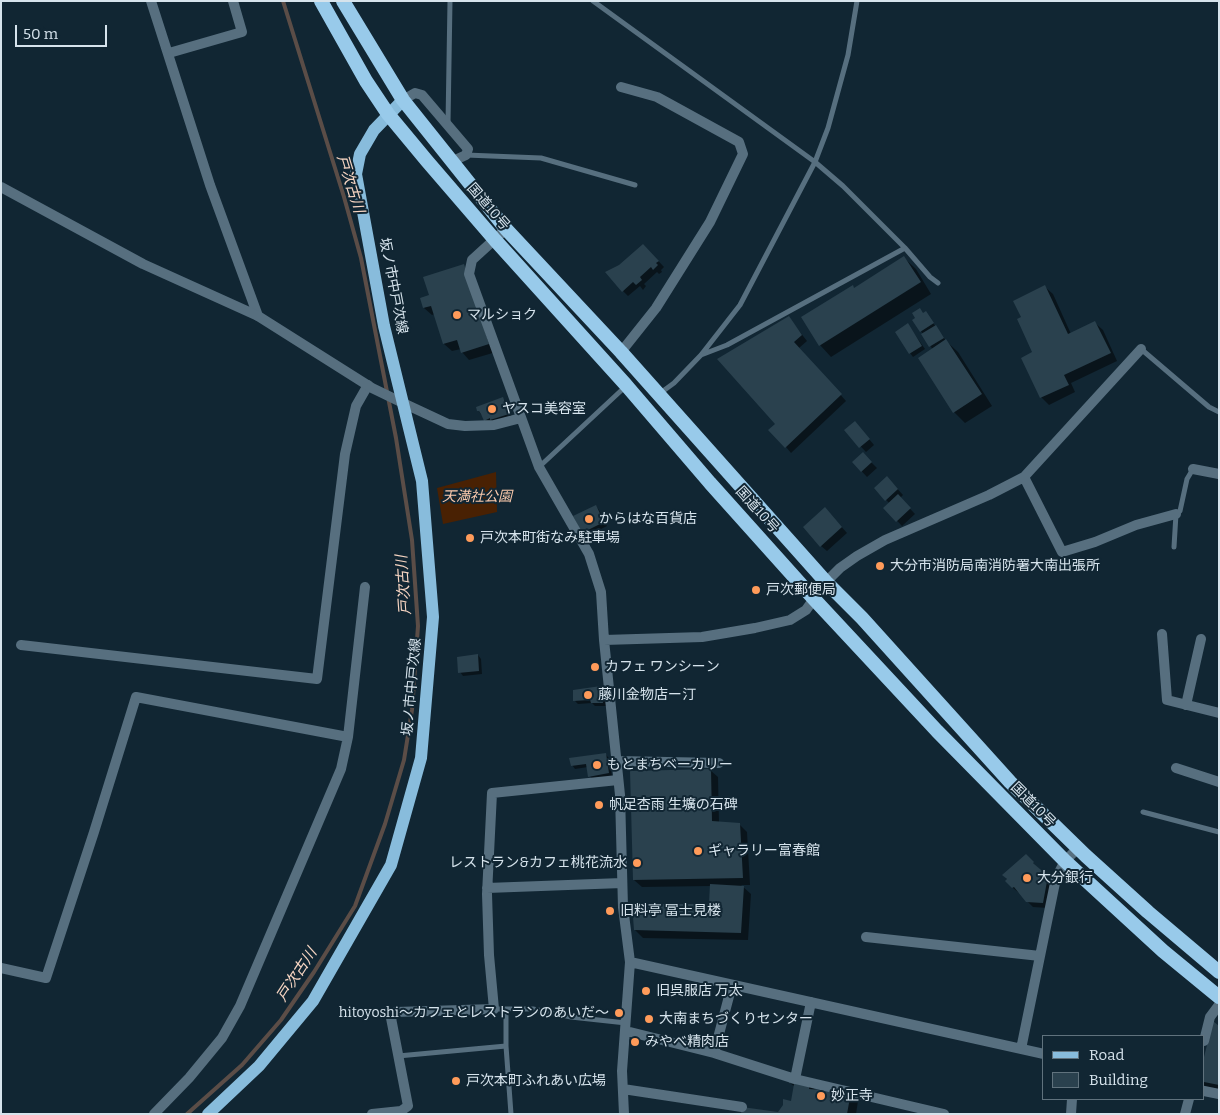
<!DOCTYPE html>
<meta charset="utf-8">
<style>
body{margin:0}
#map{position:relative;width:1220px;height:1115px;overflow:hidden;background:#112633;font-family:Bitter,serif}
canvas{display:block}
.frame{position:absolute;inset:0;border:2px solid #d6e3ec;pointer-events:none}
.legend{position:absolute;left:1042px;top:1035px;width:162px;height:65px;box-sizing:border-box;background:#112633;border:1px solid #60727d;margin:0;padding:6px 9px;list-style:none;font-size:15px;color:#d6e3ec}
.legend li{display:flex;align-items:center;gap:10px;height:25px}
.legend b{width:25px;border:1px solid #60727d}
.scale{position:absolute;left:15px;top:25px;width:92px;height:22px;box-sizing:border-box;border:2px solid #d6e3ec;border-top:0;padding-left:6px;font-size:15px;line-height:18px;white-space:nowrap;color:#d6e3ec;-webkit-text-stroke:4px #112633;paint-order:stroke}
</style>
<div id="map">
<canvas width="1220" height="1115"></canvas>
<div class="frame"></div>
<ul class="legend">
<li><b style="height:6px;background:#88bcdc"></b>Road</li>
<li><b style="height:14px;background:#2a414e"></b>Building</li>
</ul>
<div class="scale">50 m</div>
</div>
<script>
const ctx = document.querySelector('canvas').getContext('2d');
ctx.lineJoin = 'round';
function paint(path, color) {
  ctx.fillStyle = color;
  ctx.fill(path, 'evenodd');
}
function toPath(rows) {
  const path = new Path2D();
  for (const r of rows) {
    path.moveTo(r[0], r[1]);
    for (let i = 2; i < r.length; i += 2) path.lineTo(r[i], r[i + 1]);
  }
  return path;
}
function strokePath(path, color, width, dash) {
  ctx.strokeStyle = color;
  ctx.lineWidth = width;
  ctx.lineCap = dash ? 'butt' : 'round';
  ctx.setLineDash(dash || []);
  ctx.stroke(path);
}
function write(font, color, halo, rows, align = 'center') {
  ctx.font = font + ' Bitter,"Noto Sans JP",serif';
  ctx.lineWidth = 4;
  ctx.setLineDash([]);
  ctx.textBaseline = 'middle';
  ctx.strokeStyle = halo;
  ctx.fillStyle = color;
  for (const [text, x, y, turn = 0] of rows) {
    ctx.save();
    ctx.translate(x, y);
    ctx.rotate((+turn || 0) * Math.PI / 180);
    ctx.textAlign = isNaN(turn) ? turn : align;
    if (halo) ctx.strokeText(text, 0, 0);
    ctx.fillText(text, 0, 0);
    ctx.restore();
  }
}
paint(toPath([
 [496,472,497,512,443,524,437,488]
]), '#492103');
paint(toPath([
 [649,251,664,267,661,270,662,272,659,274,657,272,644,284,646,286,643,290,640,286,628,296,623,291],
 [904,258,916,269,931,294,831,357,820,345,855,289],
 [463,266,471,273,496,352,469,360,462,352,461,349,452,351,444,344,435,314,432,315,424,308],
 [1045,287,1053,294,1071,334,1095,323,1103,330,1117,361,1071,383,1075,392,1049,405,1041,397,1034,353,1023,318],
 [926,313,946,341,958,352,992,406,965,423,954,412,933,350,914,320],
 [789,318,807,341,799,348,846,401,791,453,786,447,777,424],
 [908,325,925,349,913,357,910,353],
 [503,399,506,402,512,417,488,424,478,410],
 [860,428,874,445,866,452,846,431],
 [863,454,877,468,867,477,853,462],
 [892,483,903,495,900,498,915,514,902,526,885,508,890,504,875,488],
 [596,506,599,510,607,526,587,536,583,532],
 [830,514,847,533,827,551,821,546],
 [478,655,481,659,482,674,463,676,460,672],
 [601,687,604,691,606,706,595,706,592,703,578,704,575,701],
 [606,755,609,758,612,776,593,780,590,776,588,767,575,769,572,765],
 [710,770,718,777,719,823,740,825,747,832,750,885,741,885,751,894,748,940,643,938,635,930,710,906,711,886,642,887,634,880],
 [1026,856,1053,883,1048,908,1033,907,1022,896,1020,892,1019,893,1013,888,1004,875],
 [1214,1023,1219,1027,1219,1090,1207,1088,1204,1085,1204,1062],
 [790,1083,809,1084,817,1091,851,1094,858,1101,856,1114,742,1114,779,1113,792,1103,795,1087]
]), '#0007');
strokePath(toPath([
 [187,1114,242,1065,281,1020,314,972,355,906,385,824,404,760,412,710,418,626,412,540,396,438,361,258,344,197,283,1]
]), '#5b4d47', 4);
paint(toPath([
 [643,244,659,261,656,263,658,265,653,270,651,267,640,277,642,280,636,285,633,282,622,292,605,272,619,265],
 [904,256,921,282,819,346,801,317,853,285,854,288],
 [464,264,489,344,461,353,457,340,443,344,431,306,423,308,420,298,429,295,423,277],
 [1045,285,1068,334,1095,321,1111,353,1064,375,1069,385,1040,398,1021,358,1032,352,1017,319,1021,317,1013,301],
 [920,308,923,313,926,311,934,323,920,332,912,320,915,318,912,313],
 [789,316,802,335,794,342,842,394,785,448,768,430,775,424,717,359],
 [908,323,922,346,909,354,895,332],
 [936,325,944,338,929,347,921,334],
 [946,339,982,394,953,413,918,358],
 [503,397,509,414,490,420,490,418,484,421,481,414,479,411,477,411,476,407],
 [855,421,870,439,859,448,844,430],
 [863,452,872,462,861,472,852,462],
 [887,476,898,489,885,501,874,488],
 [898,494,911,508,896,522,883,508],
 [596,505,604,522,582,533,573,516],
 [825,507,842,527,820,547,803,527],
 [478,654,479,671,458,673,457,657],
 [601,686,603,703,591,703,590,700,573,701,573,690],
 [606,753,609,773,588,777,586,764,571,766,569,758],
 [711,769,712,821,740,823,743,878,633,880,630,771],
 [1026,854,1034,862,1033,863,1048,876,1043,903,1026,902,1014,887,1012,888,1005,881,1007,879,1002,875],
 [710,884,744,886,741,933,634,930,632,904,709,904],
 [1213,1021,1219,1026,1219,1085,1204,1082,1204,1057],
 [788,1078,810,1082,809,1089,851,1092,847,1114,741,1114,742,1107,778,1112,783,1105,783,1099,791,1101,794,1084,789,1083]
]), '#2a414e');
strokePath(toPath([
 [593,1,815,162,843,186,905,248,727,345,701,355],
 [448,123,450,1],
 [466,155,541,158,635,185],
 [905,248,930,277,938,283],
 [1141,349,1209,407,1219,412],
 [659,394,674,383,701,355,740,305,815,162,828,128,848,55,857,1],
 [539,467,626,386],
 [1174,547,1176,514,1180,511,1187,479,1193,469],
 [1143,812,1219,832],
 [494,1009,533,1009,571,1017,626,1023],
 [506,1009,506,1046,511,1114],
 [398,1056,506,1046]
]), '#576f7f', 5);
strokePath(toPath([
 [151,1,210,185,258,316],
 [169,53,242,32,233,1],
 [621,87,657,97,739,142,743,154,710,222,656,308,621,352],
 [403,100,415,93,422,95,468,149,466,155,453,161],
 [506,229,472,260,469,274,539,467,589,554,601,592,604,640,620,795,623,907,630,962,622,1071,624,1114],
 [403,403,448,424,465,426,494,425,521,418],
 [1193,469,1219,474],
 [1024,477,1062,552,1095,542,1136,525,1176,514],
 [1162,634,1167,700,1219,713],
 [604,640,702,637,755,628,790,620,806,610,826,582,840,568,857,556,885,540,989,495,1024,477,1141,349],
 [21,645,317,679,345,454,356,406,368,385],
 [1186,705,1201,639],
 [616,761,719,763],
 [1176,768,1219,782],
 [487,888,622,883],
 [866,937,1040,956],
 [630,962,1044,1054],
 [1,968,46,978,94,832,136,697,348,737],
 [626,1031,714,1053,795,1079,944,1114],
 [1204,1041,1210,1017,1219,1005],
 [1021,1049,1056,878,1065,861,1078,848],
 [714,1053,732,985],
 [795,1079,811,1002],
 [623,1089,742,1107],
 [1204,1091,1219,1094],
 [154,1114,189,1078,222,1038,240,1006,341,769,348,737,365,587],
 [372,1114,401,1111,408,1106,391,1018,396,1012,494,1009,489,955,487,894,492,793,618,780],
 [1071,1114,1072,1099],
 [1185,1114,1189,1099]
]), '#576f7f', 10);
strokePath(toPath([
 [1,187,143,264,258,316,372,388,403,403]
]), '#576f7f', 10);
strokePath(toPath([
 [208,1114,259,1066,313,1001,391,865,421,758,433,617,422,481,384,326,356,174,360,154,374,130,403,100]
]), '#88bcdc', 12);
strokePath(toPath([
 [321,1,366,81,388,114,427,161,495,240,626,385,710,483,814,599,937,731,1065,861,1163,951,1219,997],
 [343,1,403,100,506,229,621,352,826,582,862,618,1010,782,1086,856,1148,912,1219,972]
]), '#98caea', 14);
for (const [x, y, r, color] of [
 [457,315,5,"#ff9b5a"],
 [492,409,5,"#ff9b5a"],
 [589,519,5,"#ff9b5a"],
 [470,538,5,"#ff9b5a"],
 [880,566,5,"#ff9b5a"],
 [756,590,5,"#ff9b5a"],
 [595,667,5,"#ff9b5a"],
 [588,695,5,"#ff9b5a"],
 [597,765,5,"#ff9b5a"],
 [599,805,5,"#ff9b5a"],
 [698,851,5,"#ff9b5a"],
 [637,863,5,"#ff9b5a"],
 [1027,878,5,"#ff9b5a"],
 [610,911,5,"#ff9b5a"],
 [646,991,5,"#ff9b5a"],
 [619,1013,5,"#ff9b5a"],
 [649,1019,5,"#ff9b5a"],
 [635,1042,5,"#ff9b5a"],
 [456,1081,5,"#ff9b5a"],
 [821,1096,5,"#ff9b5a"]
]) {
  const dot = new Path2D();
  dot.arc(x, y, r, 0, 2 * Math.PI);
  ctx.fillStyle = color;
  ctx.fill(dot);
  strokePath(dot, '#112633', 2);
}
write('14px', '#d6e3ec', '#112633', [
 ["国道10号",488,207,49],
 ["坂ノ市中戸次線",393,286,79],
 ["国道10号",757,510,48],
 ["坂ノ市中戸次線",412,687,-85],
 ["国道10号",1033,805,45]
]);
write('14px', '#d6e3ec', '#112633', [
 ["マルショク",467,315],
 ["ヤスコ美容室",502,409],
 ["からはな百貨店",599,519],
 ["戸次本町街なみ駐車場",480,538],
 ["大分市消防局南消防署大南出張所",890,566],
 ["戸次郵便局",766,590],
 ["カフェ ワンシーン",605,667],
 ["藤川金物店ー汀",598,695],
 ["もとまちベーカリー",607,765],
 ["帆足杏雨 生壙の石碑",609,805],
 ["ギャラリー富春館",708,851],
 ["レストラン&カフェ桃花流水",627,863,"right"],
 ["大分銀行",1037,878],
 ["旧料亭 冨士見楼",620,911],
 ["旧呉服店 万太",656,991],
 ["hitoyoshi～カフェとレストランのあいだ～",609,1013,"right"],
 ["大南まちづくりセンター",659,1019],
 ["みやべ精肉店",645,1042],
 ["戸次本町ふれあい広場",466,1081],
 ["妙正寺",831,1096]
], 'left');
write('italic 14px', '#fac9ac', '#112633', [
 ["天満社公園",477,497]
]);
write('italic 15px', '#f8d6c3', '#112633', [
 ["戸次古川",350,184,73],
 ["戸次古川",404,585,-94],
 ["戸次古川",297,975,-57]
]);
</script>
